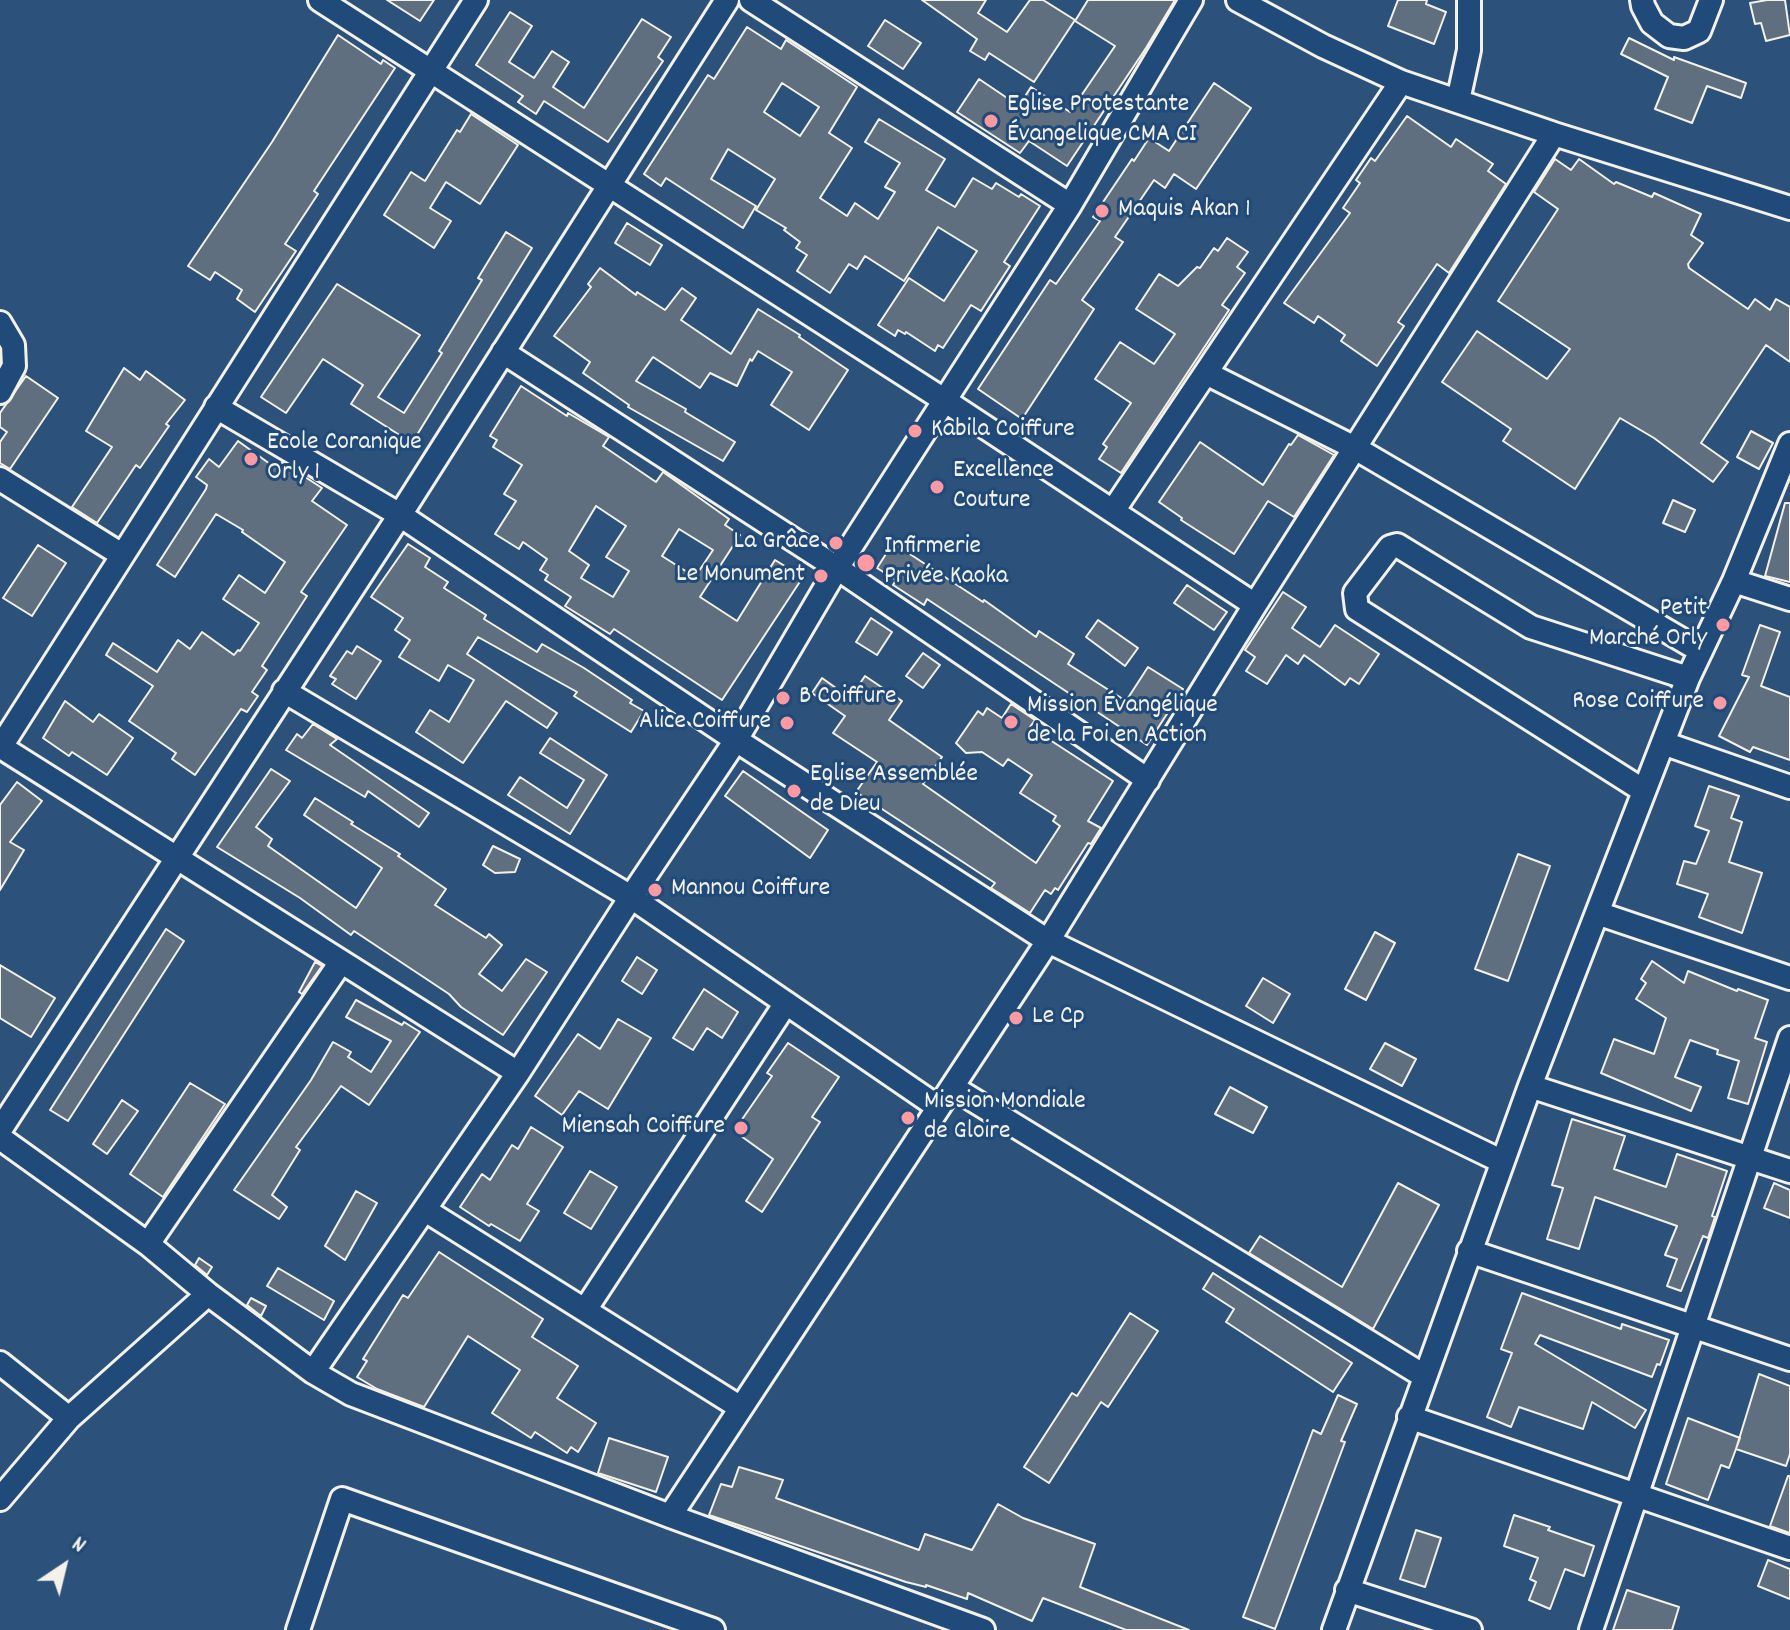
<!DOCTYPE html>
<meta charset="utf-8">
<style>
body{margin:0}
#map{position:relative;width:1790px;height:1630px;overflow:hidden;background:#2c517b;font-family:Dekko,sans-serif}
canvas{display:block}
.north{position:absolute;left:24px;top:1526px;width:80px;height:80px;-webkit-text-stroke:6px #1f4a7a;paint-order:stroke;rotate:35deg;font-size:22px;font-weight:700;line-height:32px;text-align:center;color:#f4f1e8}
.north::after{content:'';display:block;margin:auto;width:28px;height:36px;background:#f4f1e8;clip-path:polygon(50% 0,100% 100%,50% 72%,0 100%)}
</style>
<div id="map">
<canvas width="1790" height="1630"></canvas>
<div class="north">N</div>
</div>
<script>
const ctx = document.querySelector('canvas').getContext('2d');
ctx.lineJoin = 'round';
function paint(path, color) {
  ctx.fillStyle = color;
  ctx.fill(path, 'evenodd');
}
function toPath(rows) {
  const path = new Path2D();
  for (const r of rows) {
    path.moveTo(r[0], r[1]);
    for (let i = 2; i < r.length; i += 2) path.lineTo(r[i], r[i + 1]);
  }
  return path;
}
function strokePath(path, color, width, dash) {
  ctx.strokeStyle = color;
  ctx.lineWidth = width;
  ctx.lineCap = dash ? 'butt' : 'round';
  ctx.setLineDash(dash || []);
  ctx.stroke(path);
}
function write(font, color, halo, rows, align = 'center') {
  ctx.font = font + ' Dekko,sans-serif';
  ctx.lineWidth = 6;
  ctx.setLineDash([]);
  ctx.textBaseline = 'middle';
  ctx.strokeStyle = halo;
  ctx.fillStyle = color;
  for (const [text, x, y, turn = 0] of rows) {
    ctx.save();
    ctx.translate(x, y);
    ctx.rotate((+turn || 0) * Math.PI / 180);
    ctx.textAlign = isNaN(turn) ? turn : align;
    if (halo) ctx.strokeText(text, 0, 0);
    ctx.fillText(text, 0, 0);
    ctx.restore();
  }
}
const building = toPath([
 [387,0,434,0,420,21,387,0],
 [922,0,986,0,978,13,1007,32,1030,0,1043,0,1075,20,1034,82,989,53,985,60,970,51,977,39,922,0],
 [1088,0,1175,0,1146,48,1067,166,1029,141,1020,153,957,112,979,79,1019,106,1031,87,1070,112,1115,46,1075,21,1088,0],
 [1398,0,1427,0,1426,4,1446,12,1434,44,1388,26,1398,0],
 [1767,0,1785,0,1790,35,1766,41,1761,23,1755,24,1750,3,1767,0],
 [510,12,532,26,509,62,534,78,552,51,569,62,553,87,584,108,642,19,671,37,658,57,663,61,608,142,544,101,536,114,518,102,523,96,476,65,510,12],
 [885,20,921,43,903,69,868,46,885,20],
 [747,27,781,49,786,40,857,87,829,133,852,148,820,198,847,216,855,203,878,219,895,192,885,187,900,163,865,142,879,119,945,159,926,190,955,207,973,178,992,189,996,183,1019,197,1021,194,1040,206,1004,262,1010,266,981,311,971,305,943,348,938,345,935,351,906,332,905,334,898,330,895,336,878,325,909,278,944,301,977,251,938,227,904,281,865,256,857,269,849,264,830,293,797,271,807,255,796,248,800,242,784,230,786,228,756,210,775,179,728,149,711,179,756,206,743,228,666,178,661,186,644,174,708,75,714,79,747,27],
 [782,83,819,107,800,136,764,112,782,83],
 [338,35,381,64,383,60,395,68,314,191,318,194,285,244,296,251,255,312,237,299,242,290,215,272,210,280,188,266,272,142,338,35],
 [1629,38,1674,60,1674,57,1746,83,1741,98,1707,86,1692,123,1655,109,1668,77,1621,54,1629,38],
 [1214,83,1251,108,1196,189,1174,174,1165,188,1154,180,1115,237,1123,242,1082,300,1094,309,1022,419,978,389,1050,280,1056,284,1100,221,1093,217,1132,159,1134,161,1149,138,1169,151,1214,83],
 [471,114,518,145,480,204,446,182,430,208,451,221,434,248,384,215,411,172,425,181,457,130,460,132,471,114],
 [1407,116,1451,147,1456,139,1493,164,1488,171,1506,184,1449,273,1437,264,1398,322,1404,326,1377,366,1341,341,1345,335,1318,316,1314,323,1284,303,1350,213,1343,208,1360,183,1356,180,1371,158,1375,161,1407,116],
 [1555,159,1571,170,1579,159,1614,184,1616,182,1652,197,1654,193,1701,214,1691,235,1703,243,1688,264,1689,268,1748,309,1755,299,1770,310,1776,299,1790,307,1790,362,1766,345,1701,443,1728,462,1713,482,1654,438,1620,418,1575,489,1503,441,1511,429,1442,382,1477,331,1547,379,1570,349,1498,301,1558,209,1534,192,1555,159],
 [627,223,662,245,650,265,615,243,627,223],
 [506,232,532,248,412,443,351,404,363,385,323,359,286,413,261,397,337,284,420,335,378,397,404,413,442,353,439,351,482,280,478,278,506,232],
 [1227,238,1248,252,1237,267,1245,273,1222,305,1229,310,1121,473,1099,459,1107,447,1103,444,1131,403,1095,379,1120,342,1154,364,1175,334,1136,309,1159,274,1178,286,1197,267,1200,268,1214,248,1218,251,1227,238],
 [600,268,636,295,637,292,665,310,682,288,696,298,681,320,731,354,758,309,800,335,799,337,848,370,809,430,771,405,792,372,758,351,752,361,750,359,737,386,710,373,700,388,653,357,636,381,686,409,685,412,735,442,723,461,628,407,629,405,583,373,590,362,554,336,591,287,588,284,600,268],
 [124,368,140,380,146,371,185,400,166,424,169,426,140,468,136,465,97,523,72,507,112,447,86,431,124,368],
 [26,376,58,398,10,469,0,463,0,442,7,432,0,427,0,413,26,376],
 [521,386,567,416,568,413,609,437,603,446,656,482,663,472,729,519,725,525,740,535,700,597,737,621,775,560,803,577,722,700,614,629,610,634,565,606,571,597,545,580,548,575,540,570,547,559,523,542,519,549,495,534,516,501,504,494,522,465,493,447,497,440,490,436,521,386],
 [596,506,626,526,606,557,629,571,613,597,581,578,589,565,569,551,596,506],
 [679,529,713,550,695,577,662,556,679,529],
 [1751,431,1773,443,1759,469,1737,457,1751,431],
 [1298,435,1334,455,1294,517,1268,501,1234,554,1181,520,1182,518,1159,502,1200,442,1263,485,1289,444,1291,445,1298,435],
 [238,441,277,469,282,462,322,488,312,501,347,525,301,592,307,596,262,666,267,670,252,692,258,696,247,712,241,709,195,775,172,759,176,753,129,721,153,686,106,655,113,643,157,672,178,640,190,649,202,632,234,655,238,650,240,651,259,623,223,599,239,575,265,593,285,562,242,532,243,530,216,514,175,577,157,565,206,489,207,485,196,477,209,459,219,467,238,441],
 [1673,500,1695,510,1685,532,1663,523,1673,500],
 [1785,503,1790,503,1790,582,1765,576,1785,503],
 [893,543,983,602,984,600,1036,637,1039,631,1074,654,1068,664,1126,701,1148,667,1183,689,1147,745,927,599,924,605,893,585,896,580,877,568,893,543],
 [408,544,430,558,425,567,448,582,444,588,486,615,484,619,537,652,542,644,584,668,632,700,630,703,644,711,631,732,574,696,577,692,478,637,467,654,557,713,547,728,506,701,463,763,416,732,430,710,449,722,474,680,448,665,439,681,399,657,410,640,395,630,403,618,371,597,408,544],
 [38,545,66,563,32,616,3,598,38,545],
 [1187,585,1227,612,1214,630,1174,603,1187,585],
 [1283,592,1306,607,1292,628,1320,647,1335,625,1379,654,1359,684,1350,678,1345,685,1304,655,1298,664,1286,655,1267,684,1246,671,1255,657,1245,650,1283,592],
 [871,618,892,632,877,655,856,642,871,618],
 [1098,620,1138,648,1125,666,1086,637,1098,620],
 [1760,625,1780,632,1761,686,1790,697,1790,760,1753,747,1750,752,1719,736,1749,677,1742,675,1760,625],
 [357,646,381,661,356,699,332,684,336,679,330,676,347,651,352,654,357,646],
 [923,653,940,665,923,688,906,676,923,653],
 [865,676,902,701,889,720,942,757,923,784,1036,863,1060,826,1053,821,1056,816,1020,793,1032,775,1008,759,1003,766,982,752,966,753,956,743,978,711,983,715,987,708,1002,718,1011,704,1035,720,1030,727,1113,781,1088,821,1101,828,1091,844,1088,843,1058,890,1055,888,1051,894,1045,890,1030,913,991,888,995,883,856,792,877,762,833,733,845,716,812,693,822,678,850,698,865,676],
 [65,701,93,722,99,714,133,738,107,775,72,752,69,756,43,738,65,701],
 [313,724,337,739,330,745,429,813,419,827,368,791,365,797,286,750,297,734,302,738,313,724],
 [550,738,607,775,570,834,508,795,520,777,567,808,584,780,540,753,550,738],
 [271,769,290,781,256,827,272,839,268,846,356,908,382,868,304,815,315,798,353,822,351,824,400,854,398,856,446,889,435,905,486,938,489,934,502,945,479,974,502,991,526,959,547,972,503,1035,461,1007,449,994,354,931,351,935,300,898,217,847,271,769],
 [743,771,828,830,810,858,725,796,743,771],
 [17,782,42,801,10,842,24,850,0,890,0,805,17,782],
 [1709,786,1739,796,1731,818,1742,822,1729,862,1762,873,1742,933,1699,917,1708,894,1677,884,1684,861,1696,864,1709,831,1695,826,1709,786],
 [493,846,520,859,515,872,495,873,483,865,493,846],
 [1518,854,1550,866,1508,981,1475,969,1518,854],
 [166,929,184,941,68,1121,50,1110,166,929],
 [1375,932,1395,943,1366,1000,1345,989,1375,932],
 [637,957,657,970,642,994,622,981,637,957],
 [1652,961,1684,983,1688,971,1737,991,1738,989,1768,1000,1755,1038,1767,1042,1748,1104,1728,1098,1739,1061,1717,1054,1718,1050,1690,1040,1675,1077,1701,1087,1691,1111,1601,1073,1614,1039,1654,1054,1666,1018,1636,999,1646,983,1641,979,1652,961],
 [315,962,322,966,302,994,299,992,315,962],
 [0,965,55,998,31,1037,0,1018,0,965],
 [1263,978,1290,994,1273,1023,1246,1006,1263,978],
 [704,989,738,1012,722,1038,707,1028,693,1050,673,1038,704,989],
 [356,1000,402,1025,404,1022,420,1032,369,1105,341,1086,296,1147,300,1150,272,1195,287,1207,279,1219,234,1190,311,1080,333,1042,351,1052,348,1057,371,1072,391,1041,346,1017,356,1000],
 [618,1019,651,1038,608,1109,579,1091,562,1115,535,1096,578,1034,600,1049,618,1019],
 [788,1043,839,1077,812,1117,820,1122,762,1212,746,1201,773,1159,734,1131,772,1076,767,1073,788,1043],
 [1385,1043,1416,1059,1402,1086,1370,1069,1385,1043],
 [190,1083,225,1104,163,1197,130,1174,190,1083],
 [1230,1087,1267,1107,1253,1133,1215,1114,1230,1087],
 [122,1100,138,1111,107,1154,93,1144,122,1100],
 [1572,1119,1625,1136,1614,1169,1666,1187,1677,1154,1727,1171,1712,1216,1715,1217,1708,1238,1703,1236,1681,1291,1667,1286,1677,1259,1665,1255,1677,1226,1595,1197,1579,1249,1547,1239,1563,1188,1552,1185,1572,1119],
 [531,1127,563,1147,527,1204,539,1211,520,1241,491,1224,489,1226,460,1207,482,1174,490,1180,512,1145,518,1149,531,1127],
 [590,1171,617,1187,591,1229,564,1213,590,1171],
 [1398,1183,1439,1205,1373,1329,1249,1253,1260,1236,1342,1287,1398,1183],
 [1774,1183,1790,1190,1790,1218,1764,1208,1774,1183],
 [356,1191,377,1203,345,1260,325,1246,356,1191],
 [439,1252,543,1319,532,1337,578,1366,557,1398,596,1423,578,1452,571,1447,567,1453,535,1432,531,1438,492,1413,520,1370,468,1336,424,1407,377,1389,357,1377,367,1361,363,1359,403,1295,408,1298,439,1252],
 [199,1258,212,1267,207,1275,195,1265,199,1258],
 [278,1268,334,1301,324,1320,267,1286,278,1268],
 [1213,1273,1352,1363,1333,1392,1226,1322,1234,1309,1203,1289,1213,1273],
 [1522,1293,1621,1329,1622,1324,1669,1340,1660,1365,1657,1364,1652,1377,1540,1335,1535,1344,1646,1410,1635,1428,1592,1402,1583,1429,1519,1407,1511,1427,1487,1417,1512,1353,1501,1349,1522,1293],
 [251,1298,266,1306,261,1316,247,1305,251,1298],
 [1130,1313,1158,1331,1108,1407,1101,1402,1049,1483,1024,1467,1072,1393,1077,1396,1130,1313],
 [1759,1374,1790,1386,1790,1454,1786,1466,1736,1449,1759,1374],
 [1338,1395,1357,1404,1341,1441,1345,1442,1275,1629,1243,1617,1313,1430,1321,1434,1338,1395],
 [1688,1418,1740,1438,1729,1468,1721,1465,1708,1500,1666,1484,1688,1418],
 [609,1438,668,1457,656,1492,598,1473,609,1438],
 [739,1467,783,1480,776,1498,919,1550,925,1534,972,1550,998,1504,1023,1518,1095,1544,1080,1587,1189,1630,1126,1630,1043,1598,1032,1621,968,1593,967,1599,926,1585,926,1587,906,1582,709,1515,721,1484,732,1487,739,1467],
 [1788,1476,1790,1476,1790,1533,1770,1526,1788,1476],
 [1514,1515,1550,1527,1548,1530,1594,1546,1584,1576,1565,1569,1550,1609,1529,1600,1536,1582,1530,1579,1538,1558,1504,1546,1514,1515],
 [1416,1530,1441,1538,1425,1587,1400,1579,1416,1530],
 [1768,1560,1790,1569,1790,1599,1758,1586,1768,1560],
 [1627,1590,1679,1607,1672,1630,1613,1630,1627,1590]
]);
paint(building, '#5f6f7f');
strokePath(building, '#f4f1e8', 2);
const minor = toPath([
 [320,0,944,400,1255,605],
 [751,0,1070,205],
 [1238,0,1323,46,1401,82,1554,134,1790,208],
 [1642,0,1643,6,1652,23,1669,36,1684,38,1699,31,1711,0],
 [1458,101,1469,50,1469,0],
 [0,323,13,345,14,366,0,392],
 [503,352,837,568,1148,780],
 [1206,373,1355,448,1701,651],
 [216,407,400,515,736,740,1048,941,1501,1161],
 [0,479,122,555],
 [1113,511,1401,82],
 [1734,581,1790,599],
 [284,691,631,897,938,1107],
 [1663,743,1790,787],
 [1,747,518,1073],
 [0,748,476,0],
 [1644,791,1357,609,1355,593,1390,547,1397,545,1531,627,1688,678],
 [1597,913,1790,978],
 [1530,1086,1790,1171],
 [952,1087,1424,1376],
 [0,1130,400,515,727,0],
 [0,1138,148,1244,208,1294,313,1372,351,1394,670,1516,983,1630],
 [425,1210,741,1408],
 [148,1244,341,962],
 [1469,1251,1790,1359],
 [585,1310,786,1003],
 [0,1363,69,1418],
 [313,1372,518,1073,631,897,736,740,837,568,1070,205,1191,0],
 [1409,1417,1790,1548],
 [0,1499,69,1418,208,1294],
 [670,1516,1048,941,1255,605,1554,134],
 [1347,1590,1470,1630],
 [298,1630,342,1499,713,1630],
 [1334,1630,1530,1086,1688,678,1734,581,1790,444],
 [1591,1630,1790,1038]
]);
strokePath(minor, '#f4f1e8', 28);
strokePath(minor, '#1f4a7a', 22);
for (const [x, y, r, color] of [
 [991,121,8,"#ff9aa2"],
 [1102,211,8,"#ff9aa2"],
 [915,431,8,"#ff9aa2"],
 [251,459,8,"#ff9aa2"],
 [937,487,8,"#ff9aa2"],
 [836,543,8,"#ff9aa2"],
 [866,563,10,"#ff9aa2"],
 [821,576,8,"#ff9aa2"],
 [1723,625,8,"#ff9aa2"],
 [783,698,8,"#ff9aa2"],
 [1720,703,8,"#ff9aa2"],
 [1011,722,8,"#ff9aa2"],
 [787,723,8,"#ff9aa2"],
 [794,791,8,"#ff9aa2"],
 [655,890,8,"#ff9aa2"],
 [1016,1018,8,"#ff9aa2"],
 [908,1118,8,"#ff9aa2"],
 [741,1128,8,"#ff9aa2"]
]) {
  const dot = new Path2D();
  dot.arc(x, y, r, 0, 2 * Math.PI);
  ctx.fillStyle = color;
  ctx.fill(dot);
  strokePath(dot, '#1f4a7a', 3);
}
write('26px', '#f4f1e8', '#1f4a7a', [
 ["Eglise Protestante",1007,106],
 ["Évangelique CMA CI",1007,136],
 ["Maquis Akan 1",1118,211],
 ["Kabila Coiffure",931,431],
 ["Ecole Coranique",267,444],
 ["Orly 1",267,474],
 ["Excellence",953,472],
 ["Couture",953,502],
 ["La Grâce",820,543,"right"],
 ["Infirmerie",884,548],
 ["Privée Kaoka",884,578],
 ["Le Monument",805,576,"right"],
 ["Petit",1707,610,"right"],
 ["Marché Orly",1707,640,"right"],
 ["B Coiffure",799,698],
 ["Rose Coiffure",1704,703,"right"],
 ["Mission Évangélique",1027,707],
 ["de la Foi en Action",1027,737],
 ["Alice Coiffure",771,723,"right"],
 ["Eglise Assemblée",810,776],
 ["de Dieu",810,806],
 ["Mannou Coiffure",671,890],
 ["Le Cp",1032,1018],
 ["Mission Mondiale",924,1103],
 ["de Gloire",924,1133],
 ["Miensah Coiffure",725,1128,"right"]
], 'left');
</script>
